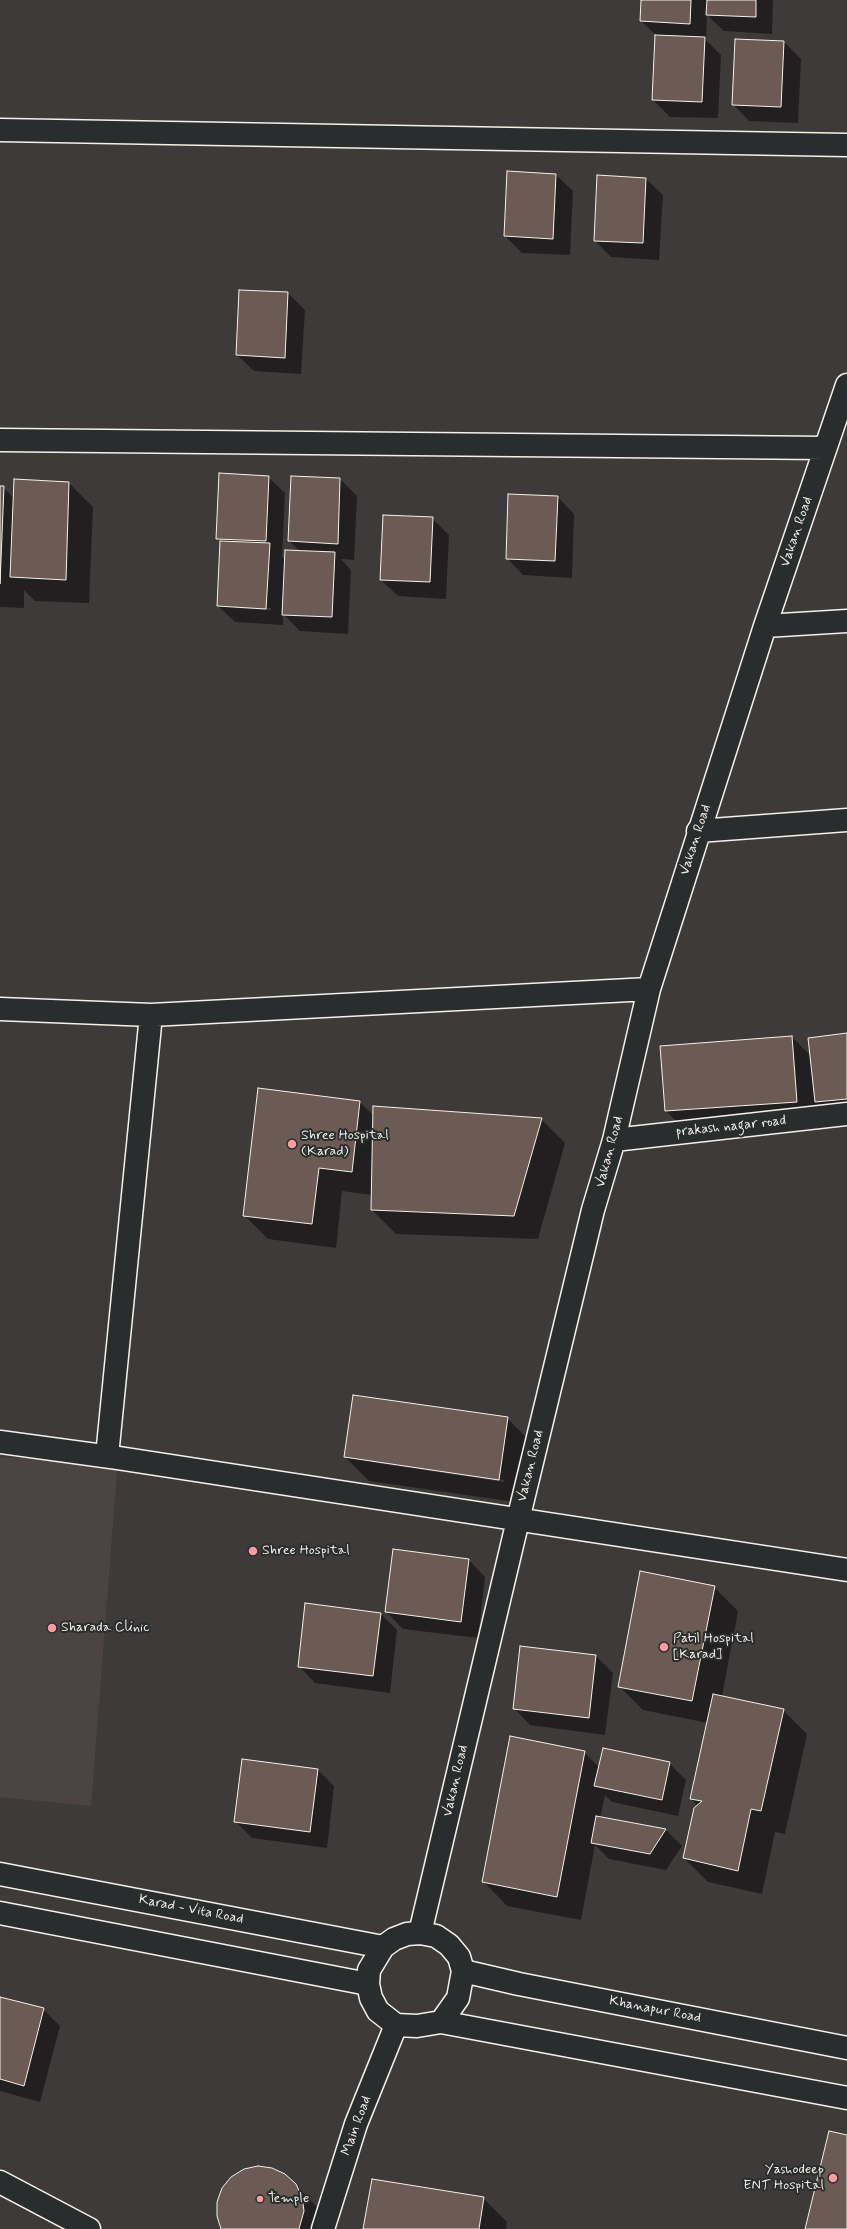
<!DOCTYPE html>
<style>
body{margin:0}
canvas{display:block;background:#3e3a3a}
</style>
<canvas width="847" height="2229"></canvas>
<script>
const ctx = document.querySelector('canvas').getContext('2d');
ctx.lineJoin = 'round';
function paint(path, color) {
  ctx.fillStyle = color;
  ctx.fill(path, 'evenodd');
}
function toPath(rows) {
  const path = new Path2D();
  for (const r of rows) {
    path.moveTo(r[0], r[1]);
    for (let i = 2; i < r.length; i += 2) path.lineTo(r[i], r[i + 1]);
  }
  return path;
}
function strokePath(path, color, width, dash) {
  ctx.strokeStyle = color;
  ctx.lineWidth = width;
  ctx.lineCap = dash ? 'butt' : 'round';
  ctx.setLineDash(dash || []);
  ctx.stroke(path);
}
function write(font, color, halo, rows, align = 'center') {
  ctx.font = font + ' Mynerve,sans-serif';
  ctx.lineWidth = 4;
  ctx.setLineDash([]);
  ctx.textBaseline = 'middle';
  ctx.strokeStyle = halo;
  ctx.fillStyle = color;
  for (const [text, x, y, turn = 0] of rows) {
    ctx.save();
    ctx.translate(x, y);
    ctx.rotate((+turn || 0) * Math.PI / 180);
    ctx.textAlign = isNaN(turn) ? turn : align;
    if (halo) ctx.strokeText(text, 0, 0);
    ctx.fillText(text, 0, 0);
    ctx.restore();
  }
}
paint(toPath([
 [0,1458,118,1458,91,1806,0,1797]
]), '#4c4442');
paint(toPath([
 [642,0,773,0,772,34,724,31,707,15,706,40,721,55,718,118,670,117,653,100,656,35,641,21],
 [736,40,784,42,801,59,798,123,749,121,733,104],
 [556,175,573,191,570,255,522,253,505,236],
 [646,179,663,195,659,260,611,257,595,241],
 [240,291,288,293,305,310,301,374,254,371,237,355],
 [268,477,285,493,282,557,286,561,300,551,289,541,292,477,340,479,357,496,354,560,341,559,351,570,348,634,300,631,283,614,283,625,235,622,218,606,221,543,217,539],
 [234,606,271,608,271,610,234,608],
 [15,480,69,483,93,507,89,603,35,601,24,590,24,608,0,607,0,487,3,487,14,498],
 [558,497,574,514,572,578,523,575,507,558],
 [432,518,449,535,446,599,398,596,381,580],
 [847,1034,847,1117,833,1119,819,1104,820,1126,689,1134,665,1110,792,1037,811,1056],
 [259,1089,360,1102,374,1116,541,1119,565,1143,538,1239,396,1234,372,1210,372,1195,342,1191,336,1248,268,1239,244,1215],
 [507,1418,531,1442,522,1503,369,1481,345,1457],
 [370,1460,504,1480,504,1482,370,1462],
 [469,1560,485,1577,478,1638,403,1629,386,1612],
 [714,1587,738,1611,722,1696,783,1710,807,1734,785,1834,775,1832,762,1894,708,1882,684,1858,698,1806,691,1799,708,1723,643,1710,619,1686],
 [381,1614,397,1630,390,1693,315,1683,299,1666],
 [521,1647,596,1656,613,1673,605,1735,530,1725,514,1708],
 [584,1752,599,1767,669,1763,686,1780,678,1816,612,1802,605,1795,600,1818,666,1830,682,1846,666,1870,609,1859,595,1845,581,1920,507,1906,484,1882],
 [317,1769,334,1786,327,1848,252,1838,235,1821],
 [0,1998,43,2009,60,2026,40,2102,0,2091],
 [295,2184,319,2209,326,2229,222,2229],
 [483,2198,507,2222,506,2229,364,2229]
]), '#0007');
const building = toPath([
 [641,0,691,0,690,24,640,21,641,0],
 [707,0,756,0,756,17,706,15,707,0],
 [655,35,705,37,702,102,652,100,655,35],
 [735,39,784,41,781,107,732,105,735,39],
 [507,171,556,174,553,239,504,236,507,171],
 [597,175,646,178,643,243,594,241,597,175],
 [239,290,288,292,285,358,236,355,239,290],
 [219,473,269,476,266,541,216,539,219,473],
 [291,476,340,478,338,544,288,541,291,476],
 [14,479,69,482,66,580,10,577,14,479],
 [0,486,4,486,0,584,0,486],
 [508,494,558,496,555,561,506,559,508,494],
 [383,515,433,517,430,582,380,580,383,515],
 [220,541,270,543,266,609,217,606,220,541],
 [285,550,335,552,332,617,282,615,285,550],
 [847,1033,847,1099,815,1102,808,1038,847,1033],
 [792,1036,797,1102,665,1111,660,1046,792,1036],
 [258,1088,360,1101,352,1172,319,1168,312,1224,243,1216,258,1088],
 [373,1106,542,1118,514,1216,371,1210,373,1106],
 [353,1395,508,1417,499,1480,344,1457,353,1395],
 [393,1549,469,1559,461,1622,385,1612,393,1549],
 [640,1571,715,1586,692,1701,618,1687,640,1571],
 [305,1603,381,1613,373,1676,298,1667,305,1603],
 [520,1646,596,1655,589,1718,513,1709,520,1646],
 [713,1694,784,1709,761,1811,751,1809,738,1871,683,1858,694,1808,702,1801,690,1799,713,1694],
 [510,1736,585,1751,557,1897,482,1882,510,1736],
 [603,1748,670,1762,662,1800,594,1786,603,1748],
 [242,1759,318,1769,310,1832,234,1822,242,1759],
 [596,1816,666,1829,650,1854,591,1843,596,1816],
 [0,1997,44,2008,24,2086,0,2079,0,1997],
 [829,2131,847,2135,847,2229,805,2229,829,2131],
 [258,2166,272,2168,285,2174,296,2184,302,2197,304,2211,299,2229,221,2229,217,2216,217,2202,222,2188,231,2177,244,2169,258,2166],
 [372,2179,484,2197,479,2229,363,2229,372,2179]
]);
paint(building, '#6c5a55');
strokePath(building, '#f4f1e8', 1);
const street = toPath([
 [0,130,847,145],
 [0,440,825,448],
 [765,626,847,621],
 [698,831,847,820],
 [0,1009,151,1015,649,989],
 [614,1140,847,1114],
 [0,1442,118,1458,847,1570],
 [107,1456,151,1015],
 [420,1933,518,1520,593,1210,614,1140,649,989,765,626,847,385],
 [0,2182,89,2229]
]);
const secondary = toPath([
 [323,2229,356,2124,396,2025]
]);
const highway = toPath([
 [0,1874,383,1947],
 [0,1913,368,1984],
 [420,1933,436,1936,449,1945,459,1957,463,1971,458,1998,441,2022,417,2026,396,2025,378,2011,371,1998,368,1984,369,1970,383,1947,394,1939,407,1934,420,1933],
 [463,1971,519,1984,847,2048],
 [441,2022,847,2098]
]);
strokePath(street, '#f4f1e8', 25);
strokePath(secondary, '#f4f1e8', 25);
strokePath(highway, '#f4f1e8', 25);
strokePath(street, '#2a2d2e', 22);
strokePath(secondary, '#2a2d2e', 22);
strokePath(highway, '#2a2d2e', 22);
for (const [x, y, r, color] of [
 [292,1144,5,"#ff9aa2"],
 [253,1551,5,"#ff9aa2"],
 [52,1628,5,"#ff9aa2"],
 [664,1647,5,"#ff9aa2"],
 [833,2178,5,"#ff9aa2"],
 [260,2199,4,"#ff9aa2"]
]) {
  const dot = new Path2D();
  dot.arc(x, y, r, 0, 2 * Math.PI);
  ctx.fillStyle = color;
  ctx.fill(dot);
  strokePath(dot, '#2a2d2e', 1.5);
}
write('14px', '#f4f1e8', '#2a2d2e', [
 ["Vakan Road",797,532,-71],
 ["Vakan Road",696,840,-72],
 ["prakash nagar road",731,1127,-6],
 ["Vakan Road",610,1152,-75],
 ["Vakan Road",531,1466,-76],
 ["Vakan Road",456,1781,-77],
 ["Karad - Vita Road",191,1910,11],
 ["Khanapur Road",655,2010,11],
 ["Main Road",357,2126,-70]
]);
write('14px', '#f4f1e8', '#2a2d2e', [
 ["Shree Hospital",301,1136],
 ["(Karad)",301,1152],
 ["Shree Hospital",262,1551],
 ["Sharada Clinic",61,1628],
 ["Patil Hospital",673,1639],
 ["[Karad]",673,1655],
 ["Yashodeep",824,2170,"right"],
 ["ENT Hospital",824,2186,"right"],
 ["Temple",268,2199]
], 'left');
</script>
